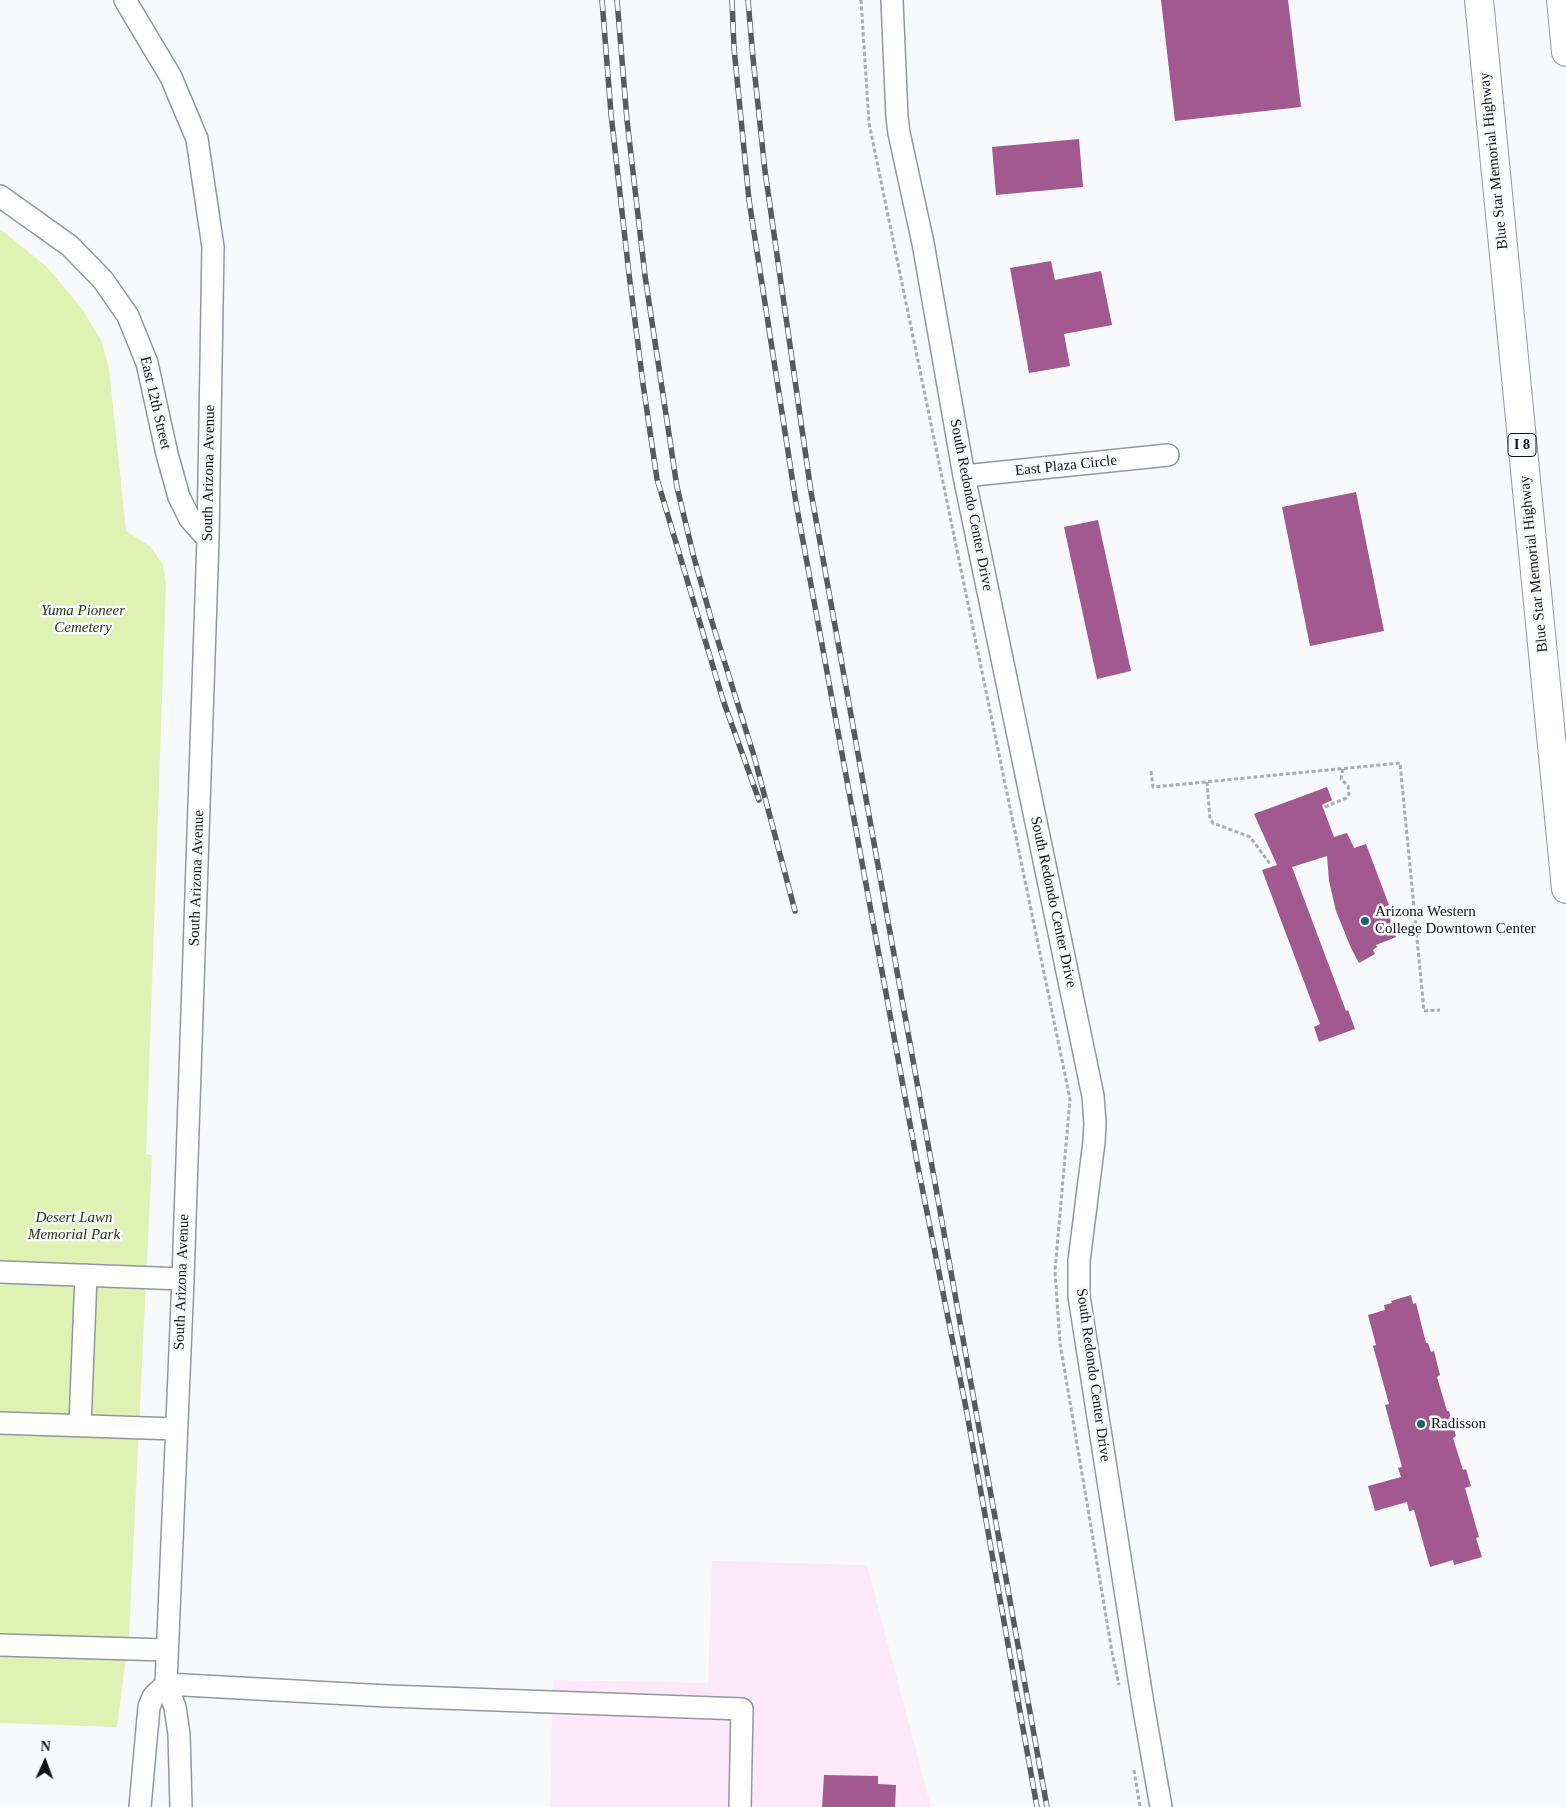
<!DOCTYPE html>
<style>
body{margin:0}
#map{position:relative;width:1566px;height:1807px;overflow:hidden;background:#f7f9fd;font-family:"Times New Roman",serif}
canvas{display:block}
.north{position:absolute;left:20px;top:1737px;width:50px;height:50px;-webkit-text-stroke:4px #f7f9fd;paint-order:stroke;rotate:2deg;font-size:14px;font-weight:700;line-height:20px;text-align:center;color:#101216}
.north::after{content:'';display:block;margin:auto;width:18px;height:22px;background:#101216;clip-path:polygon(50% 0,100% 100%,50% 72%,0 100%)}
</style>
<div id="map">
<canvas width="1566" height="1807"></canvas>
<div class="north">N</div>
</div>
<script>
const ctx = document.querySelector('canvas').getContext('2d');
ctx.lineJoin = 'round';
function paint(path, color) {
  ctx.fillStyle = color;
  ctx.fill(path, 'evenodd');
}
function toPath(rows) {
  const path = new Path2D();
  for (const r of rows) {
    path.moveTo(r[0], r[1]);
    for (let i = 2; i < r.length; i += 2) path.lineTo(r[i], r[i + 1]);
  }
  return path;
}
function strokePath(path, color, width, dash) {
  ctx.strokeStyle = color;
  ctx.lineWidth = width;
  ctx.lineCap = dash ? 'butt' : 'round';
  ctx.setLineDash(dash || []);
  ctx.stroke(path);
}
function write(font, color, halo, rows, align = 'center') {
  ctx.font = font + ' "Times New Roman",serif';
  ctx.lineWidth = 5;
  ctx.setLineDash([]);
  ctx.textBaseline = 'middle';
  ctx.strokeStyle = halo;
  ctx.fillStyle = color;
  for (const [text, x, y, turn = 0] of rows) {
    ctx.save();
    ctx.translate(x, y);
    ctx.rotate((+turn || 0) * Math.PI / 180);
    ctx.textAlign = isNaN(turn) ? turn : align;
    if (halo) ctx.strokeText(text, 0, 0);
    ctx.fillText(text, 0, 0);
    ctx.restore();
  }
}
paint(toPath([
 [712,1561,867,1565,931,1807,550,1807,553,1680,708,1683]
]), '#fce8f8');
paint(toPath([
 [0,229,47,267,82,309,101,340,109,368,126,531,151,547,163,565,166,584,146,1154,152,1155,129,1635,117,1727,0,1723]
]), '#dff1b3');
paint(toPath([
 [1161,0,1288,0,1301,107,1175,121],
 [1079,139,1083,187,996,195,992,147],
 [1051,261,1055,280,1101,271,1112,325,1064,334,1070,366,1029,373,1010,268],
 [1356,492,1384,631,1310,646,1282,507],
 [1098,520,1131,671,1097,679,1064,527],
 [1327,787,1332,800,1322,805,1334,837,1347,833,1354,848,1366,844,1389,905,1386,906,1396,937,1376,945,1377,947,1373,950,1375,954,1359,963,1351,948,1336,911,1329,881,1327,856,1292,867,1346,1011,1348,1010,1355,1029,1319,1042,1314,1027,1320,1024,1262,870,1277,865,1254,814],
 [1411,1295,1413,1304,1416,1303,1426,1343,1428,1343,1431,1352,1434,1351,1440,1375,1437,1377,1447,1411,1449,1411,1456,1436,1453,1438,1463,1470,1466,1469,1471,1486,1465,1488,1479,1537,1476,1538,1482,1557,1454,1565,1453,1560,1430,1567,1414,1510,1409,1511,1407,1502,1375,1511,1368,1486,1401,1477,1398,1468,1402,1467,1385,1405,1389,1404,1373,1346,1376,1345,1368,1315,1385,1310,1384,1305,1392,1303,1391,1301],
 [824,1775,878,1776,878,1784,896,1785,895,1807,822,1807]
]), '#a1598f');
const minor = toPath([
 [125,0,171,77,197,139,213,247,208,539,183,1279,166,1684,175,1707,179,1734,181,1807],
 [892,0,897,117,899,133,923,243,964,476,1093,1096,1095,1123,1094,1142,1079,1261,1079,1296,1143,1704,1161,1807],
 [0,196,70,246,103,280,128,316,147,363,167,454,179,497,190,519,208,539],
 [964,476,1168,455],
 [0,1272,183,1279],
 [0,1423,176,1429],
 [80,1425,86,1275],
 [0,1645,166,1650],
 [166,1684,387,1696,742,1709,740,1807],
 [140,1807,149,1707,153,1697,166,1684]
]);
const highway = toPath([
 [1479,0,1566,889],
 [1561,0,1566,52]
]);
strokePath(minor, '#9197a1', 24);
strokePath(highway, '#9197a1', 30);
strokePath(toPath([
 [861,0,869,123,1070,1099,1055,1271,1060,1343,1112,1652,1119,1685],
 [1151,771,1153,787,1400,763,1424,1011,1440,1010],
 [1207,782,1210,819,1213,823,1250,837,1271,865],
 [1325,807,1346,798,1349,794,1348,786,1341,779,1343,768],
 [1134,1770,1140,1807]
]), '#aaacb0', 3, [4, 2.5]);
strokePath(minor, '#fff', 21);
strokePath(highway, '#fff', 28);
const rail = toPath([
 [602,0,611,114,629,274,643,384,657,479,723,700,759,800],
 [617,0,627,120,645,276,677,487,693,554,712,622,754,756,795,911],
 [732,0,734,48,749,200,796,503,917,1162,966,1408,1037,1807],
 [748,0,753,58,765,171,811,492,1047,1807]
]);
strokePath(rail, '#585a5e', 5.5);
strokePath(rail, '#f7f9fd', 4, [11]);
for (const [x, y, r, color] of [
 [1365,921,5,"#18656d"],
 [1421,1424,5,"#18656d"]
]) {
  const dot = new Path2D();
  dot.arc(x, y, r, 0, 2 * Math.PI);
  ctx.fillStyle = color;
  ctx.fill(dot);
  strokePath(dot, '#f7f9fd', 2);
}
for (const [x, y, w] of [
 [1522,445,28]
]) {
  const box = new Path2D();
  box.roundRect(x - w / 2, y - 11.5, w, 23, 4);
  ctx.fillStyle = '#f7f9fd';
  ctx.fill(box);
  strokePath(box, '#101216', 1);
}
write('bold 14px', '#101216', null, [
 ["I 8",1522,445]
]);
write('15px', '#101216', '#f7f9fd', [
 ["Blue Star Memorial Highway",1494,161,-96],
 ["East 12th Street",155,403,77],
 ["East Plaza Circle",1066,466,-6],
 ["South Arizona Avenue",209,473,-89],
 ["South Redondo Center Drive",971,505,79],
 ["Blue Star Memorial Highway",1534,564,-96],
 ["South Arizona Avenue",197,878,-88],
 ["South Redondo Center Drive",1053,902,78],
 ["South Arizona Avenue",182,1282,-88],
 ["South Redondo Center Drive",1093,1375,82]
]);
write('italic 15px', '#2d3510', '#f7f9fd', [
 ["Yuma Pioneer",83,611],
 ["Cemetery",83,628],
 ["Desert Lawn",74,1218],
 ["Memorial Park",74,1235]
]);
write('15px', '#101216', '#f7f9fd', [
 ["Arizona Western",1375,912],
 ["College Downtown Center",1375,929],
 ["Radisson",1431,1424]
], 'left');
</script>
